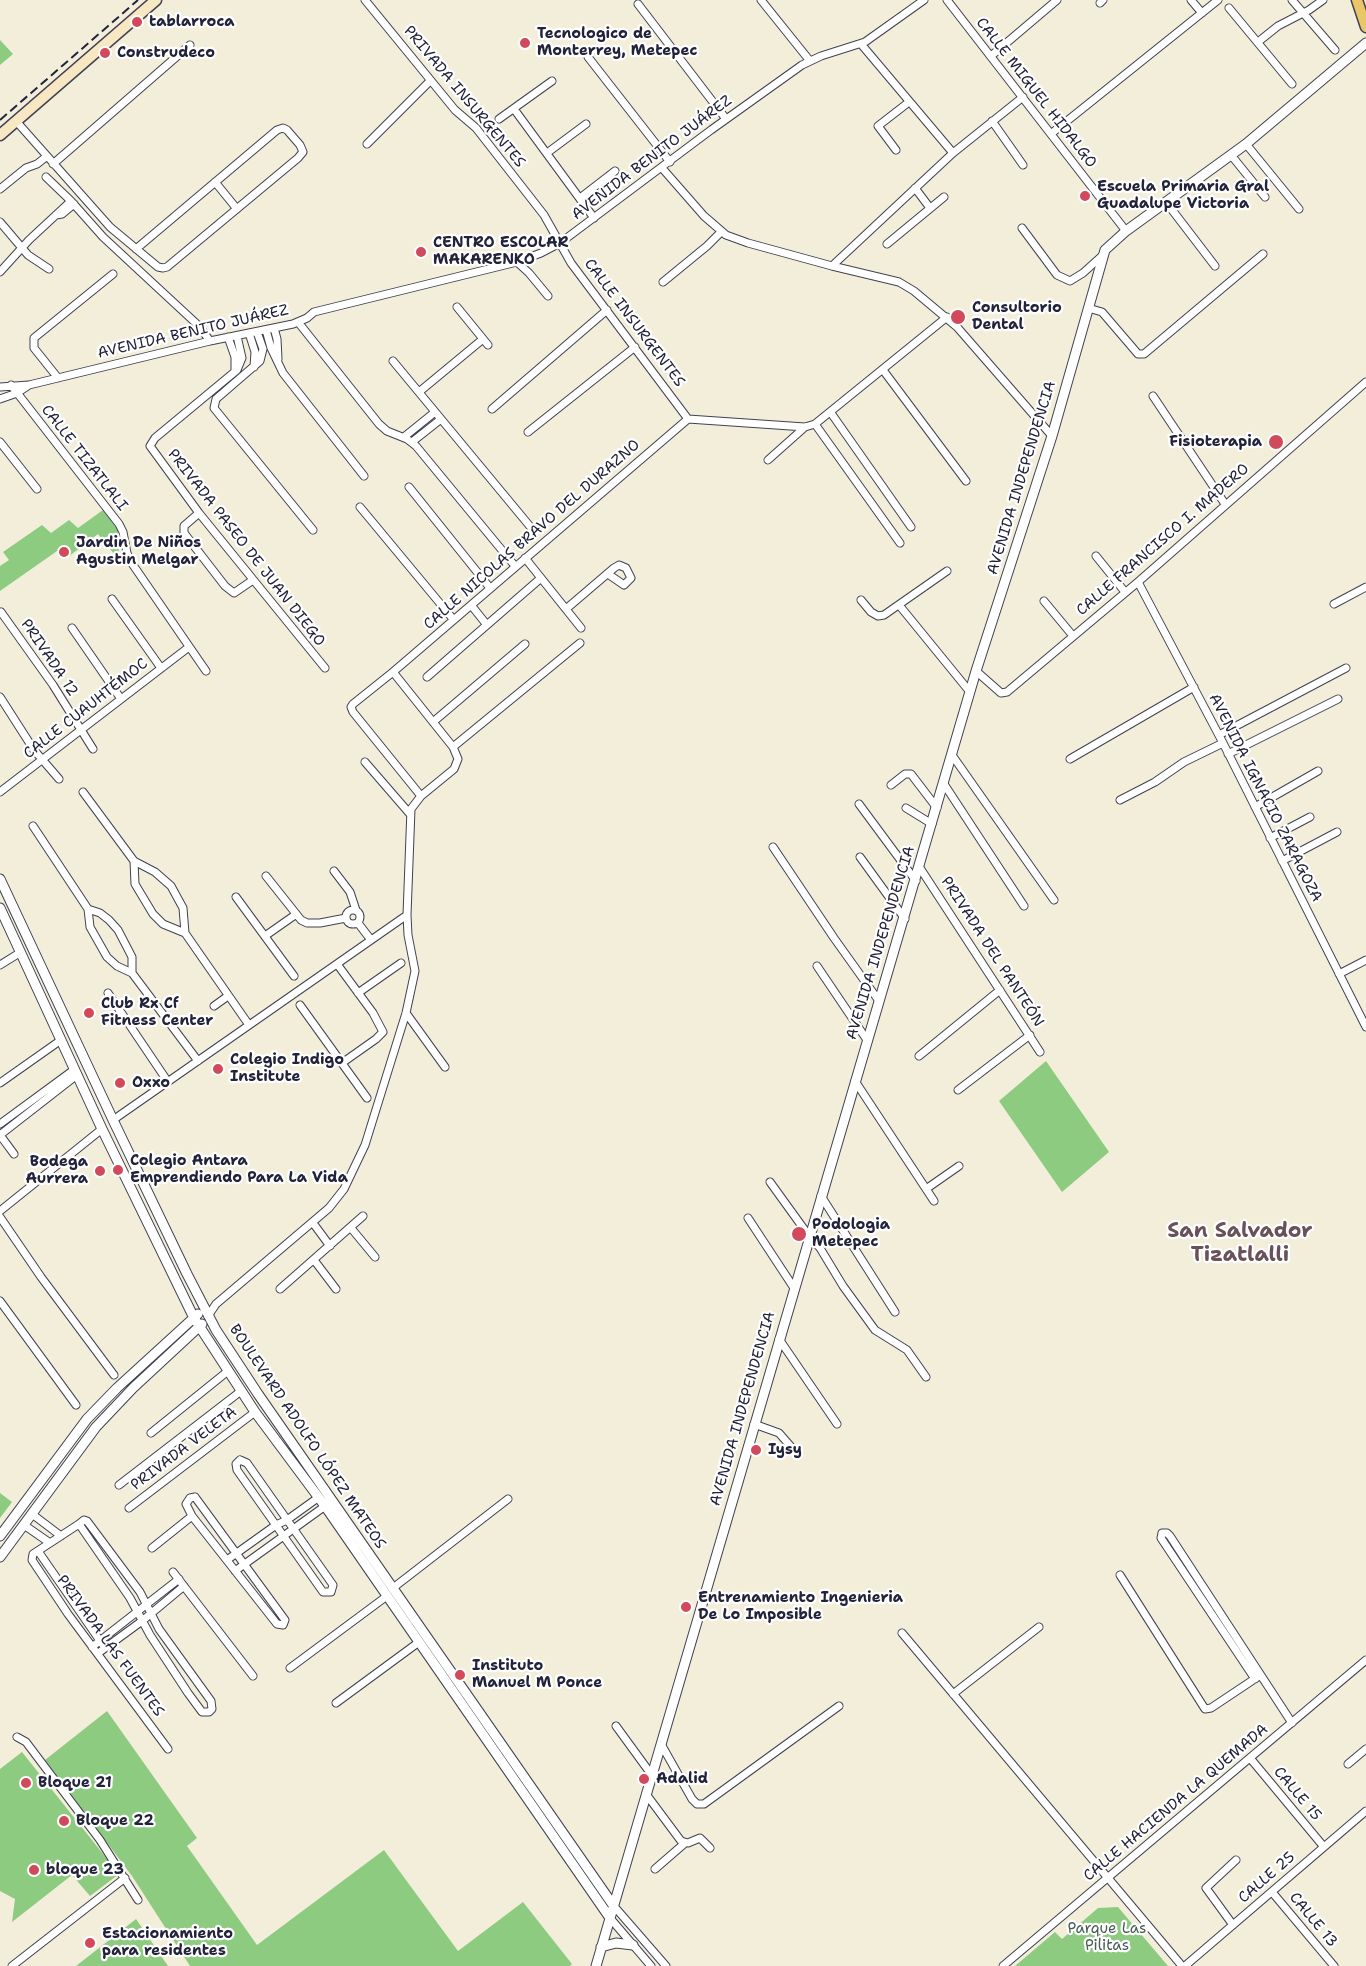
<!DOCTYPE html>
<meta charset="utf-8">
<style>
body{margin:0}
canvas{display:block;background:#f2eeda}
</style>
<canvas width="1366" height="1966"></canvas>
<script>
const ctx = document.querySelector('canvas').getContext('2d');
ctx.lineJoin = 'round';
function paint(path, color) {
  ctx.fillStyle = color;
  ctx.fill(path, 'evenodd');
}
function toPath(rows) {
  const path = new Path2D();
  for (const r of rows) {
    if (r.length === 3) {
      path.moveTo(r[0] + r[2], r[1]);
      path.arc(r[0], r[1], r[2], 0, 2 * Math.PI);
      continue;
    }
    path.moveTo(r[0], r[1]);
    for (let i = 2; i < r.length; i += 2) path.lineTo(r[i], r[i + 1]);
  }
  return path;
}
function strokePath(path, color, width, dash) {
  ctx.strokeStyle = color;
  ctx.lineWidth = width;
  ctx.lineCap = dash ? 'butt' : 'round';
  ctx.setLineDash(dash || []);
  ctx.stroke(path);
}
function write(font, color, halo, rows, align = 'center') {
  ctx.font = font + ' "Shantell Sans",sans-serif';
  ctx.lineWidth = 4.5;
  ctx.setLineDash([]);
  ctx.textBaseline = 'middle';
  ctx.strokeStyle = halo;
  ctx.fillStyle = color;
  for (const [text, x, y, turn = 0] of rows) {
    ctx.save();
    ctx.translate(x, y);
    ctx.rotate((+turn || 0) * Math.PI / 180);
    ctx.textAlign = isNaN(turn) ? turn : align;
    if (halo) ctx.strokeText(text, 0, 0);
    ctx.fillText(text, 0, 0);
    ctx.restore();
  }
}
paint(toPath([
 [0,40,13,54,0,65],
 [103,510,118,530,119,560,98,534,68,557,57,551,0,591,0,566,9,560,3,552,42,525,51,533,69,520,78,528],
 [1046,1061,1109,1152,1062,1192,999,1101],
 [0,1493,12,1502,0,1518],
 [107,1711,197,1838,187,1846,257,1945,384,1850,458,1951,523,1902,572,1964,570,1966,190,1966,132,1876,45,1760],
 [22,1752,119,1874,90,1896,72,1875,12,1922,15,1899,0,1891,0,1769],
 [1118,1907,1168,1966,1015,1966,1055,1932,1062,1939,1098,1908],
 [136,1919,168,1966,76,1966]
]), '#8dcb81');
const minor = toPath([
 [365,0,455,110,476,128,544,215,571,263,688,419],
 [761,0,810,61],
 [947,0,1126,231],
 [1191,0,1202,13],
 [1292,0,1335,50],
 [1100,3,1103,0],
 [638,4,726,119],
 [1229,8,1292,84],
 [1258,42,1278,26,1309,10,1323,0],
 [861,44,953,153],
 [991,56,1057,0],
 [588,57,670,162],
 [514,109,594,218],
 [499,119,552,81],
 [16,121,110,227,158,267,163,268,167,267,298,158,303,152,300,145,287,130,283,128,277,130,136,249],
 [992,121,1023,165],
 [1052,133,1218,0],
 [367,144,430,81],
 [1246,144,1299,209],
 [896,150,878,126,909,102],
 [547,153,586,124],
 [1231,155,1265,197],
 [53,164,190,45],
 [662,168,704,216,726,235,748,243,832,266,899,282,914,291,957,327,1052,436],
 [46,177,71,201,103,237,199,326,210,341],
 [215,182,237,209],
 [915,188,930,208],
 [0,189,26,168,37,164,46,157],
 [580,198,615,171],
 [1166,202,1215,266],
 [56,215,62,214,74,204],
 [0,222,28,255,49,269],
 [1022,228,1057,275,1070,281,1083,273,1103,255],
 [887,244,944,197],
 [517,262,529,273,548,296],
 [832,266,953,153,1023,97],
 [0,272,29,240,71,201],
 [663,282,707,246,721,232],
 [457,307,488,345],
 [1088,308,1102,312,1138,354,1144,354,1263,254],
 [298,322,379,424,387,431,407,439,416,446,515,566],
 [274,328,277,339,278,359],
 [266,330,271,348,283,373,364,476],
 [257,332,263,349,260,361,216,399,214,408,313,530],
 [249,333,255,352,254,367],
 [237,336,242,358,237,370,155,438,150,446,199,513,325,668],
 [228,337,235,357,235,370],
 [393,361,533,530],
 [883,370,966,481],
 [58,378,34,348,34,338,113,274],
 [11,385,119,524,123,532,127,553,131,562,206,671],
 [0,387,29,385,210,341,293,324,307,318,314,312,517,262,541,253,560,243,711,130,802,65,821,56,865,42,924,0],
 [419,392,483,339],
 [1153,396,1225,504],
 [0,399,17,393,29,385],
 [492,409,607,310],
 [831,413,911,527],
 [688,419,805,427,815,424,947,317],
 [815,424,900,543],
 [528,432,635,347],
 [404,437,435,412],
 [0,442,37,489],
 [412,442,441,419],
 [768,460,805,427],
 [409,487,490,588],
 [360,507,453,619],
 [199,513,184,526,184,533,225,586,234,593,253,580],
 [1096,556,1125,592],
 [525,558,581,628],
 [1138,582,1223,743,1366,1027],
 [112,599,161,668],
 [861,600,871,612,878,616,884,615,947,571],
 [1044,601,1073,636],
 [1334,604,1366,587],
 [471,605,487,625],
 [899,605,970,692],
 [566,609,614,568,619,565,626,568,631,578,624,585,608,574],
 [1,612,53,685,93,749],
 [72,628,121,699],
 [976,671,1001,693,1007,692,1138,582,1366,382],
 [427,677,541,578],
 [0,697,34,750,59,779],
 [433,722,525,644],
 [1219,735,1346,668],
 [453,747,580,643],
 [1228,754,1338,699],
 [952,755,1054,900],
 [1070,759,1194,687],
 [365,762,410,814],
 [944,784,1024,906],
 [891,785,905,774,911,774,937,808],
 [0,792,189,647],
 [83,792,134,861,155,872,171,886,183,908,185,933],
 [421,796,353,712,351,707,353,704,393,672,688,419],
 [1120,800,1155,782,1184,762,1223,743],
 [859,804,916,881],
 [1255,807,1318,771],
 [906,808,932,824],
 [33,826,88,909,90,927,107,957,117,966,132,973,198,1061],
 [1270,838,1310,817],
 [773,847,834,938,879,1001],
 [860,857,905,919],
 [134,861,135,884,153,914,163,924,185,933,249,1025],
 [1282,861,1337,832],
 [920,868,1040,1052],
 [334,871,350,892,356,910],
 [266,876,301,920,307,923,320,923,346,918],
 [236,897,294,976],
 [88,909,100,913,109,920,118,930,132,957,132,973],
 [353,917,7],
 [358,923,371,940],
 [265,936,295,915],
 [337,964,373,1013,383,1032,376,1039,342,1063],
 [0,965,21,952],
 [817,966,867,1040],
 [1339,974,1366,960],
 [108,993,168,1082],
 [358,993,401,963],
 [300,1005,367,1098],
 [214,1006,228,996],
 [406,1013,445,1067],
 [919,1056,1000,990],
 [855,1081,934,1201],
 [0,1083,61,1040],
 [958,1090,1030,1035],
 [113,1120,407,915],
 [0,1124,75,1069],
 [0,1135,77,1075],
 [0,1135,14,1154],
 [770,1182,809,1236,820,1248,843,1286,875,1330,907,1350,926,1377],
 [926,1189,959,1166],
 [821,1196,895,1312],
 [0,1211,102,1129],
 [0,1217,41,1277,114,1375],
 [748,1218,794,1288],
 [313,1223,330,1246],
 [351,1228,375,1257],
 [314,1260,336,1289],
 [280,1289,363,1216],
 [0,1301,76,1405],
 [208,1316,216,1304,329,1208,344,1189,365,1145,406,1013,415,971,408,935,407,915,411,809,421,796,454,769,458,759,453,747,393,672],
 [779,1339,837,1424],
 [754,1424,779,1433,793,1449],
 [151,1433,228,1371],
 [240,1460,247,1463,333,1585,331,1592,323,1592,237,1470,236,1464,240,1460],
 [119,1485,241,1391],
 [195,1497,285,1620,283,1625,277,1624,192,1516,186,1504,190,1498,195,1497],
 [129,1508,255,1412],
 [32,1514,61,1536],
 [79,1524,130,1598,150,1635,188,1693,202,1712,209,1712,212,1709,211,1701,159,1629,140,1592,87,1521,84,1520,79,1524,50,1543,33,1554,32,1560,68,1614,168,1749],
 [24,1525,50,1543],
 [152,1548,192,1516],
 [38,1551,105,1648],
 [227,1560,276,1525,287,1520,319,1497],
 [235,1571,328,1504],
 [173,1572,253,1676],
 [1120,1575,1205,1709,1211,1708,1259,1676],
 [393,1588,508,1499],
 [902,1633,1182,1966],
 [92,1647,179,1579],
 [101,1651,142,1621,184,1586],
 [290,1668,387,1596],
 [1255,1679,1161,1538,1162,1533,1167,1533,1170,1536,1292,1723],
 [953,1694,1039,1627],
 [336,1703,419,1642],
 [616,1726,651,1774],
 [17,1737,26,1742,100,1840,138,1900],
 [661,1744,692,1799,697,1804,704,1804,839,1706],
 [1250,1758,1324,1847],
 [1348,1764,1366,1749],
 [646,1794,681,1841,688,1843,700,1838,710,1848],
 [655,1869,685,1843],
 [1272,1892,1334,1966],
 [613,1905,666,1966],
 [610,1918,651,1966],
 [1233,1925,1206,1888,1236,1860],
 [12,1966,125,1878],
 [1003,1966,1366,1660],
 [1185,1966,1366,1811]
]);
const tertiary = toPath([
 [0,879,113,1120,187,1274,216,1330,258,1394,613,1905],
 [0,908,102,1129,194,1318,255,1412,325,1506,610,1918],
 [0,1536,87,1419,117,1388,198,1314],
 [0,1557,96,1427,133,1388,202,1324],
 [601,1947,616,1943,633,1945],
 [596,1966,976,671,1052,436,1105,250,1126,231,1246,144,1366,43]
]);
const secondary = toPath([
 [0,135,156,0]
]);
const primary = toPath([
 [1357,0,1366,27]
]);
strokePath(minor, '#414153', 9);
strokePath(tertiary, '#414153', 11);
strokePath(secondary, '#414153', 13);
strokePath(primary, '#414153', 13);
strokePath(minor, '#fff', 7);
strokePath(tertiary, '#fff', 9);
strokePath(secondary, '#f7e8c3', 10);
strokePath(primary, '#eac669', 10);
strokePath(toPath([
 [0,120,138,0]
]), '#22223b', 2, [9, 4.5]);
for (const [x, y, r, color] of [
 [137,22,6,"#d1495b"],
 [525,43,6,"#d1495b"],
 [105,53,6,"#d1495b"],
 [1085,196,6,"#d1495b"],
 [421,252,6,"#d1495b"],
 [958,317,8,"#d1495b"],
 [1276,442,8,"#d1495b"],
 [64,552,6,"#d1495b"],
 [89,1013,6,"#d1495b"],
 [218,1069,6,"#d1495b"],
 [120,1083,6,"#d1495b"],
 [118,1170,6,"#d1495b"],
 [100,1171,6,"#d1495b"],
 [799,1234,8,"#d1495b"],
 [756,1450,6,"#d1495b"],
 [686,1607,6,"#d1495b"],
 [460,1675,6,"#d1495b"],
 [644,1779,6,"#d1495b"],
 [26,1783,6,"#d1495b"],
 [64,1821,6,"#d1495b"],
 [34,1870,6,"#d1495b"],
 [90,1943,6,"#d1495b"]
]) {
  const dot = new Path2D();
  dot.arc(x, y, r, 0, 2 * Math.PI);
  ctx.fillStyle = color;
  ctx.fill(dot);
  strokePath(dot, '#fff', 2);
}
write('bold 15px', '#22223b', '#fff', [
 ["tablarroca",149,22],
 ["Tecnologico de",537,34],
 ["Monterrey, Metepec",537,51],
 ["Construdeco",117,53],
 ["Escuela Primaria Gral",1097,187],
 ["Guadalupe Victoria",1097,204],
 ["CENTRO ESCOLAR",433,243],
 ["MAKARENKO",433,260],
 ["Consultorio",972,308],
 ["Dental",972,325],
 ["Fisioterapia",1262,442,"right"],
 ["Jardin De Niños",76,543],
 ["Agustin Melgar",76,560],
 ["Club Rx Cf",101,1004],
 ["Fitness Center",101,1021],
 ["Colegio Indigo",230,1060],
 ["Institute",230,1077],
 ["Oxxo",132,1083],
 ["Colegio Antara",130,1161],
 ["Emprendiendo Para La Vida",130,1178],
 ["Bodega",88,1162,"right"],
 ["Aurrera",88,1179,"right"],
 ["Podologia",812,1225],
 ["Metepec",812,1242],
 ["Iysy",768,1450],
 ["Entrenamiento Ingenieria",698,1598],
 ["De Lo Imposible",698,1615],
 ["Instituto",472,1666],
 ["Manuel M Ponce",472,1683],
 ["Adalid",656,1779],
 ["Bloque 21",38,1783],
 ["Bloque 22",76,1821],
 ["bloque 23",46,1870],
 ["Estacionamiento",102,1934],
 ["para residentes",102,1951]
], 'left');
write('15px', '#22223b', '#fff', [
 ["CALLE MIGUEL HIDALGO",1036,93,52],
 ["PRIVADA INSURGENTES",464,97,50],
 ["AVENIDA BENITO JUÁREZ",652,158,-37],
 ["CALLE INSURGENTES",634,323,53],
 ["AVENIDA BENITO JUÁREZ",193,332,-13],
 ["CALLE TIZATLALI",84,458,52],
 ["AVENIDA INDEPENDENCIA",1022,478,-73],
 ["CALLE NICOLAS BRAVO DEL DURAZNO",532,535,-41],
 ["CALLE FRANCISCO I. MADERO",1163,540,-41],
 ["PRIVADA PASEO DE JUAN DIEGO",246,548,52],
 ["PRIVADA 12",49,658,56],
 ["CALLE CUAUHTÉMOC",86,709,-38],
 ["AVENIDA IGNACIO ZARAGOZA",1265,798,63],
 ["AVENIDA INDEPENDENCIA",881,943,-73],
 ["PRIVADA DEL PANTEÓN",992,952,57],
 ["AVENIDA INDEPENDENCIA",743,1409,-74],
 ["BOULEVARD ADOLFO LÓPEZ MATEOS",307,1437,56],
 ["PRIVADA VELETA",184,1449,-37],
 ["PRIVADA LAS FUENTES",110,1646,54],
 ["CALLE 15",1297,1794,50],
 ["CALLE HACIENDA LA QUEMADA",1176,1803,-40],
 ["CALLE 25",1267,1878,-41],
 ["CALLE 13",1313,1920,50]
]);
write('15px', '#475d54', '#fff', [
 ["Parque Las",1107,1929],
 ["Pilitas",1107,1946]
]);
write('bold 21px', '#695159', '#fff', [
 ["San Salvador",1240,1232],
 ["Tizatlalli",1240,1256]
]);
</script>
